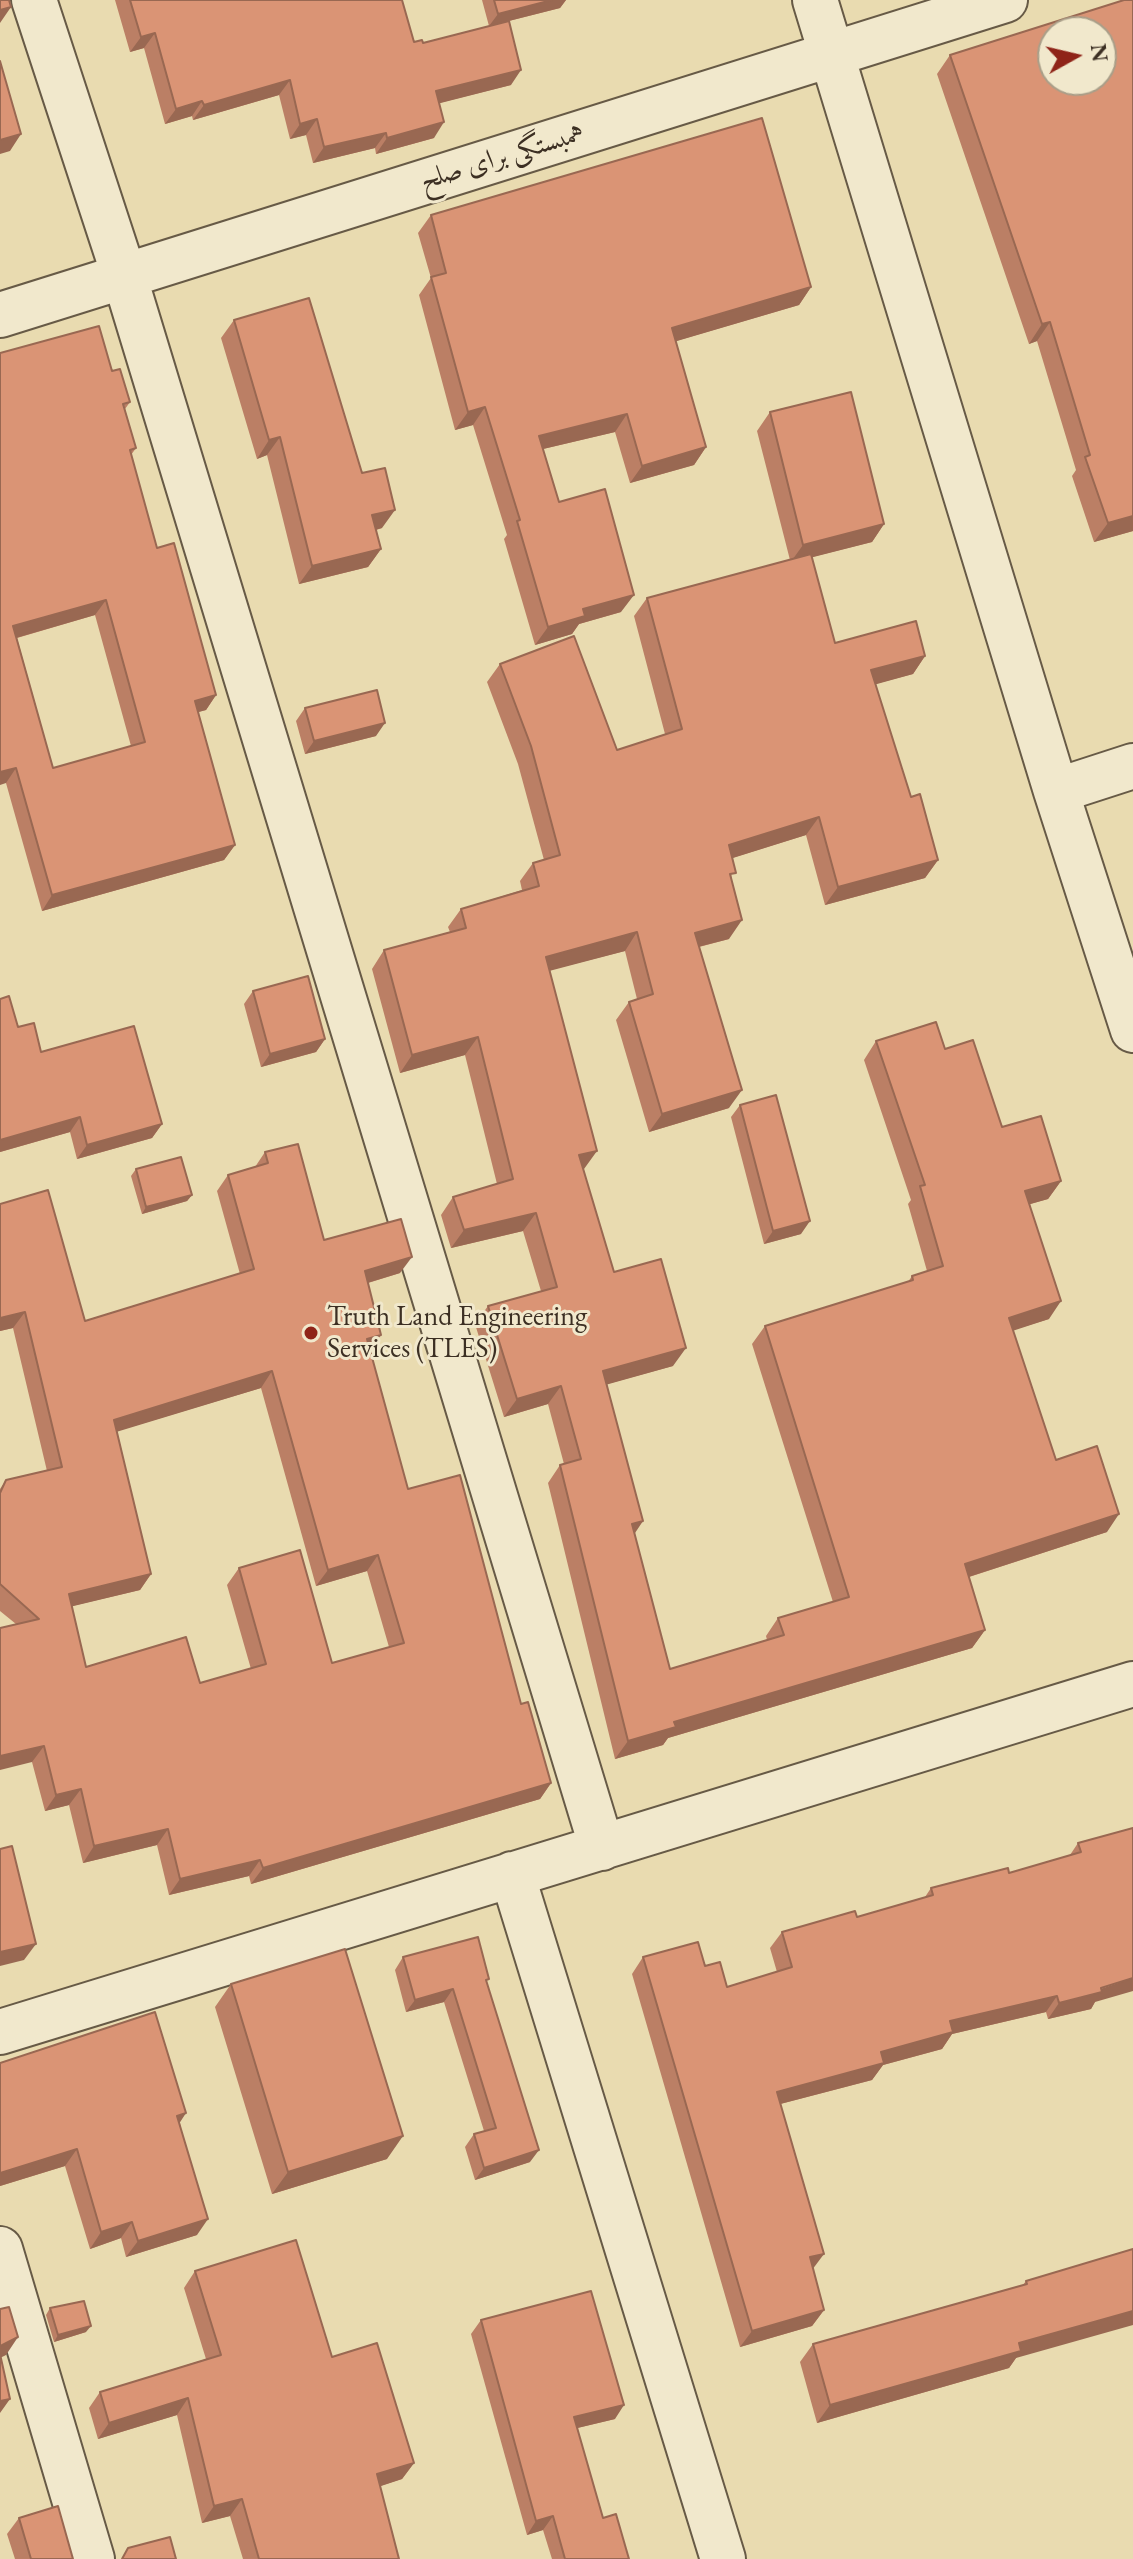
<!DOCTYPE html>
<meta charset="utf-8">
<style>
body{margin:0}
#map{position:relative;width:1133px;height:2559px;overflow:hidden;background:#e9dbb0;font-family:"EB Garamond",serif}
canvas{display:block}
.north{position:absolute;left:1037px;top:16px;width:80px;height:80px;box-sizing:border-box;background:#f1e8cc;border:2px solid #a99e88;border-radius:50%;rotate:82deg;font-size:22px;font-weight:700;line-height:32px;text-align:center;color:#3c2f23}
.north::after{content:'';display:block;margin:auto;width:28px;height:36px;background:#8f2418;clip-path:polygon(50% 0,100% 100%,50% 72%,0 100%)}
</style>
<div id="map">
<canvas width="1133" height="2559"></canvas>
<div class="north">N</div>
</div>
<script>
const ctx = document.querySelector('canvas').getContext('2d');
ctx.lineJoin = 'round';
function toPath(rows) {
  const path = new Path2D();
  for (const r of rows) {
    path.moveTo(r[0], r[1]);
    for (let i = 2; i < r.length; i += 2) path.lineTo(r[i], r[i + 1]);
  }
  return path;
}
function strokePath(path, color, width, dash) {
  ctx.strokeStyle = color;
  ctx.lineWidth = width;
  ctx.lineCap = dash ? 'butt' : 'round';
  ctx.setLineDash(dash || []);
  ctx.stroke(path);
}
function paint(path, color) {
  ctx.fillStyle = color;
  ctx.fill(path, 'evenodd');
}
function write(font, color, halo, rows, align = 'center') {
  ctx.font = font + ' "EB Garamond",Amiri,serif';
  ctx.lineWidth = 6;
  ctx.setLineDash([]);
  ctx.textBaseline = 'middle';
  ctx.strokeStyle = halo;
  ctx.fillStyle = color;
  for (const [text, x, y, turn = 0] of rows) {
    ctx.save();
    ctx.translate(x, y);
    ctx.rotate((+turn || 0) * Math.PI / 180);
    ctx.textAlign = isNaN(turn) ? turn : align;
    if (halo) ctx.strokeText(text, 0, 0);
    ctx.fillText(text, 0, 0);
    ctx.restore();
  }
}
const street = toPath([
 [34,0,124,275,602,1848],
 [815,0,1056,791,1133,1030],
 [0,315,1005,0],
 [1056,791,1133,766],
 [512,1874,723,2559],
 [0,2032,1133,1684],
 [0,2249,92,2559]
]);
strokePath(street, '#675a46', 48);
strokePath(street, '#f1e8cc', 44);
paint(toPath([
 [115,0,402,0,414,42,423,43,511,85,439,103,434,138,376,154,375,148,313,163,306,135,290,139,279,95,193,120,192,116,165,124,144,48,130,52],
 [482,0,566,0,560,8,489,26],
 [950,55,1133,531,1094,542,1072,476,1076,470,1037,341,1029,344,937,74],
 [431,215,811,287,799,305,676,341,706,447,694,465,630,483,615,432,543,449,559,502,621,612,579,624,572,634,535,645,504,539,507,535,473,425,455,430,419,295,431,278,418,233],
 [234,320,362,473,382,528,376,530,381,549,368,567,299,584,267,455,257,459,221,338],
 [0,353,112,371,130,402,125,409,136,448,131,455,157,548,216,695,206,710,198,712,235,845,224,860,42,911,6,783],
 [95,615,131,746,53,768,17,638],
 [770,412,884,524,872,542,812,557,835,643,925,656,913,674,875,684,911,797,938,860,925,878,825,905,806,835,732,858,729,939,699,947,729,1108,649,1132,616,1020,629,1002,637,999,625,951,550,970,583,1169,614,1272,673,1366,607,1384,634,1534,670,1669,767,1640,766,1636,778,1618,833,1602,752,1344,765,1326,908,1282,912,1276,927,1271,908,1204,911,1200,864,1060,876,1041,945,1049,1002,1127,1061,1181,1048,1199,1030,1204,1049,1319,1013,1330,1056,1460,1107,1532,969,1577,985,1630,972,1648,668,1738,663,1745,615,1759,548,1483,560,1465,564,1464,548,1404,504,1417,475,1324,488,1306,541,1291,523,1231,451,1248,441,1215,453,1197,497,1184,465,1055,400,1073,372,969,384,950,450,932,448,927,461,909,522,890,520,881,533,863,544,860,518,764,487,682,500,664,617,750,665,734,634,616,647,598,790,560,757,431],
 [305,708,376,736,305,754,296,721],
 [253,991,325,1039,316,1052,261,1067,244,1004],
 [0,999,18,1027,41,1052,162,1124,152,1138,77,1159,70,1132,0,1152],
 [740,1105,801,1234,764,1244,731,1117],
 [265,1152,324,1240,400,1273,368,1283,370,1351,408,1489,521,1704,551,1783,540,1799,251,1884,249,1876,169,1895,157,1845,83,1863,69,1805,45,1811,32,1762,16,1624,0,1611,0,1489,6,1480,47,1471,13,1328,0,1331,0,1204,85,1321,240,1274,217,1191,228,1175,255,1167],
 [261,1388,316,1586,367,1571,389,1647,332,1663,239,1568,227,1585,251,1669,200,1683,86,1667,72,1606,140,1590,151,1574,117,1431],
 [136,1169,192,1195,187,1201,142,1214,131,1176],
 [1133,1828,1095,2002,1091,2009,1048,2019,1046,2012,952,2034,942,2049,883,2065,872,2080,780,2104,813,2269,824,2310,812,2326,740,2347,632,1974,643,1957,705,1966,727,1987,777,1972,770,1948,782,1932,857,1917,925,1897,931,1888,1009,1873,1070,1855,1078,1843],
 [403,1957,487,1983,530,2162,475,2180,465,2147,474,2134,484,2131,444,2002,406,2012,395,1970],
 [231,1984,387,2159,272,2194,215,2007],
 [0,2063,180,2123,197,2235,126,2257,121,2238,90,2249,65,2166,0,2186],
 [1133,2249,1016,2358,1009,2368,817,2423,800,2362,813,2344,1023,2285,1026,2281],
 [195,2271,332,2357,414,2463,402,2479,380,2486,399,2559,243,2559,230,2516,202,2523,177,2415,98,2439,89,2408,100,2392,206,2359,184,2288],
 [50,2308,86,2332,54,2342,46,2315],
 [481,2320,615,2419,577,2428,603,2518,629,2559,552,2559,543,2530,527,2535,471,2334],
 [19,2518,73,2559,15,2559,7,2534]
]), '#bb7f65');
paint(toPath([
 [552,0,566,0,560,8,489,26,498,14],
 [11,7,0,23,0,10],
 [155,33,144,48,130,52,141,37],
 [521,70,511,85,425,107,436,91],
 [290,80,279,95,193,120,204,105],
 [202,101,192,116,165,124,176,109],
 [317,119,306,135,290,139,300,124],
 [444,122,434,138,376,154,387,138],
 [386,133,375,148,313,163,324,147],
 [21,134,10,151,0,154,0,140],
 [811,287,799,305,660,346,672,328],
 [1050,322,1037,341,1029,344,1042,324],
 [485,407,473,425,455,430,468,412],
 [627,414,615,432,526,453,539,436],
 [280,437,267,455,257,459,269,440],
 [706,447,694,465,630,483,642,466],
 [395,510,382,528,360,534,372,515],
 [1133,516,1133,531,1094,542,1108,523],
 [884,524,872,542,790,563,803,545],
 [381,549,368,567,299,584,312,566],
 [634,595,621,612,579,624,572,634,535,645,548,627,583,609],
 [106,600,95,615,2,642,13,626],
 [925,656,913,674,859,689,871,670],
 [216,695,206,710,184,716,195,701],
 [385,723,376,736,305,754,314,741],
 [16,768,6,783,0,785,0,772],
 [819,817,806,835,717,863,729,845],
 [235,845,224,860,42,911,52,895],
 [938,860,925,878,825,905,838,887],
 [742,920,729,939,682,951,695,933],
 [637,932,625,951,534,975,546,957],
 [478,1037,465,1055,400,1073,412,1055],
 [325,1039,316,1052,261,1067,270,1054],
 [742,1090,729,1108,649,1132,662,1114],
 [80,1117,70,1132,0,1152,0,1140],
 [162,1124,152,1138,77,1159,87,1145],
 [597,1151,584,1169,567,1173,579,1155],
 [1061,1181,1048,1199,1013,1209,1025,1191],
 [192,1195,187,1201,142,1214,146,1207],
 [536,1213,523,1231,451,1248,464,1230],
 [810,1221,801,1234,764,1244,773,1231],
 [412,1257,400,1273,354,1287,365,1271],
 [1061,1301,1049,1319,997,1336,1009,1318],
 [25,1312,13,1328,0,1331,0,1318],
 [381,1335,369,1352,367,1339],
 [686,1348,673,1366,591,1389,603,1371],
 [272,1371,261,1388,103,1436,114,1420],
 [561,1386,548,1404,504,1417,517,1399],
 [1119,1514,1107,1532,953,1582,965,1564],
 [643,1521,631,1539,632,1524],
 [378,1555,367,1571,316,1586,328,1570],
 [151,1574,140,1590,57,1610,69,1594],
 [985,1630,972,1648,668,1738,663,1745,615,1759,628,1741,674,1722],
 [44,1746,32,1762,0,1770,0,1756],
 [551,1783,540,1799,251,1884,263,1868],
 [81,1789,69,1805,45,1811,56,1795],
 [168,1829,157,1845,83,1863,94,1846],
 [260,1860,249,1876,169,1895,180,1879],
 [36,1944,24,1960,0,1966,0,1952],
 [1133,1978,1133,1991,1095,2002,1091,2009,1048,2019,1059,2003],
 [453,1989,444,2002,406,2012,415,2000],
 [1057,1996,1046,2012,952,2034,942,2049,883,2065,872,2080,765,2108,777,2092,881,2052,950,2021],
 [186,2113,175,2130,177,2116],
 [403,2136,387,2159,272,2194,288,2172],
 [77,2149,65,2166,0,2186,0,2173],
 [539,2150,530,2162,475,2180,484,2168],
 [208,2219,197,2235,126,2257,138,2241],
 [132,2222,121,2238,90,2249,101,2232],
 [824,2254,812,2270,810,2257],
 [824,2310,812,2326,740,2347,752,2331],
 [1133,2311,1133,2325,1016,2358,1009,2368,817,2423,830,2405,1019,2343],
 [91,2326,86,2332,54,2342,58,2335],
 [18,2337,6,2355,0,2358,0,2346],
 [188,2398,177,2415,98,2439,109,2423],
 [10,2399,0,2413,0,2401],
 [624,2405,615,2419,565,2431,574,2417],
 [414,2463,402,2479,366,2491,377,2474],
 [242,2499,230,2516,202,2523,214,2506],
 [553,2516,543,2530,527,2535,536,2521]
]), '#996852');
const building = toPath([
 [0,0,9,0,11,7,0,10,0,0],
 [130,0,402,0,414,42,422,40,423,43,509,21,521,70,436,91,444,122,387,138,386,133,324,147,317,119,300,124,290,80,204,105,202,101,176,109,155,33,141,37,130,0],
 [494,0,552,0,498,14,494,0],
 [1124,0,1133,0,1133,516,1108,523,1085,457,1090,455,1050,322,1042,324,950,55,1124,0],
 [1053,32,1101,32,1101,80,1053,80,1053,32],
 [0,61,21,134,0,140,0,61],
 [762,118,811,287,672,328,706,447,642,466,627,414,539,436,559,502,605,489,634,595,583,609,585,616,548,627,517,521,520,520,485,407,468,412,431,277,446,273,431,215,762,118],
 [309,298,362,473,385,468,395,510,372,515,381,549,312,566,280,437,269,440,234,320,309,298],
 [99,326,112,371,120,369,130,402,123,404,136,448,130,450,157,548,174,543,216,695,195,701,235,845,52,895,16,768,0,772,0,353,99,326],
 [106,600,145,742,53,768,13,626,106,600],
 [851,392,884,524,803,545,770,412,851,392],
 [811,554,835,643,916,621,925,656,871,670,911,797,920,794,938,860,838,887,819,817,729,845,736,873,730,874,742,920,695,933,742,1090,662,1114,629,1002,653,994,637,932,546,957,597,1151,579,1155,614,1272,661,1259,686,1348,603,1371,643,1521,632,1524,670,1669,784,1635,778,1618,849,1597,765,1326,913,1280,912,1276,943,1266,920,1186,925,1185,876,1041,936,1022,945,1049,973,1040,1002,1127,1041,1116,1061,1181,1025,1191,1061,1301,1009,1318,1056,1460,1097,1446,1119,1514,965,1564,985,1630,674,1722,676,1727,628,1741,560,1465,581,1459,561,1386,517,1399,488,1306,557,1287,536,1213,464,1230,453,1197,513,1179,478,1037,412,1055,384,950,466,928,461,909,539,886,533,863,560,855,531,746,500,664,574,636,617,750,682,729,647,598,811,554],
 [377,690,385,723,314,741,305,708,377,690],
 [308,976,325,1039,270,1054,253,991,308,976],
 [9,996,18,1027,34,1023,41,1052,134,1026,162,1124,87,1145,80,1117,0,1140,0,999,9,996],
 [776,1095,810,1221,773,1231,740,1105,776,1095],
 [298,1144,324,1240,401,1219,412,1257,365,1271,381,1335,367,1339,408,1489,460,1475,521,1704,528,1702,551,1783,263,1868,260,1860,180,1879,168,1829,94,1846,81,1789,56,1795,44,1746,0,1756,0,1628,39,1619,0,1584,0,1493,6,1480,62,1467,25,1312,0,1318,0,1204,48,1190,85,1321,254,1269,228,1175,268,1163,265,1152,298,1144],
 [272,1371,328,1570,378,1555,404,1643,332,1663,300,1550,239,1568,266,1664,200,1683,186,1637,86,1667,69,1594,151,1574,114,1420,272,1371],
 [181,1157,192,1195,146,1207,136,1169,181,1157],
 [1133,1828,1133,1978,1101,1988,1102,1992,1059,2003,1057,1996,950,2021,953,2032,881,2052,884,2063,777,2092,824,2254,810,2257,824,2310,752,2331,643,1957,698,1942,705,1966,720,1962,727,1987,792,1967,782,1932,855,1911,857,1917,933,1895,931,1888,1008,1868,1009,1873,1081,1852,1078,1843,1133,1828],
 [12,1846,36,1944,0,1952,0,1849,12,1846],
 [478,1937,489,1979,486,1980,539,2150,484,2168,474,2134,496,2128,453,1989,415,2000,403,1957,478,1937],
 [345,1949,403,2136,288,2172,231,1984,345,1949],
 [155,2012,186,2113,177,2116,208,2219,138,2241,132,2222,101,2232,77,2149,0,2173,0,2063,155,2012],
 [296,2240,332,2357,377,2343,414,2463,377,2474,399,2559,259,2559,242,2499,214,2506,188,2398,109,2423,100,2392,221,2355,195,2271,296,2240],
 [1133,2249,1133,2311,1019,2343,1021,2351,830,2405,813,2344,1027,2284,1026,2281,1133,2249],
 [591,2291,624,2405,574,2417,603,2518,616,2514,629,2559,565,2559,553,2516,536,2521,481,2320,591,2291],
 [84,2301,91,2326,58,2335,50,2308,84,2301],
 [9,2307,18,2337,0,2346,0,2309,9,2307],
 [0,2354,10,2399,0,2401,0,2354],
 [58,2506,73,2559,31,2559,19,2518,58,2506],
 [170,2537,176,2559,122,2559,128,2548,170,2537]
]);
paint(building, '#da9475');
strokePath(building, '#996852', 2);
for (const [x, y, r, color] of [
 [311,1333,8,"#8f2418"]
]) {
  const dot = new Path2D();
  dot.arc(x, y, r, 0, 2 * Math.PI);
  ctx.fillStyle = color;
  ctx.fill(dot);
  strokePath(dot, '#f1e8cc', 3);
}
write('28px', '#3c2f23', '#f1e8cc', [
 ["همبستگی برای صلح",502,157,-17]
]);
write('28px', '#3c2f23', '#f1e8cc', [
 ["Truth Land Engineering",327,1317],
 ["Services (TLES)",327,1349]
], 'left');
</script>
